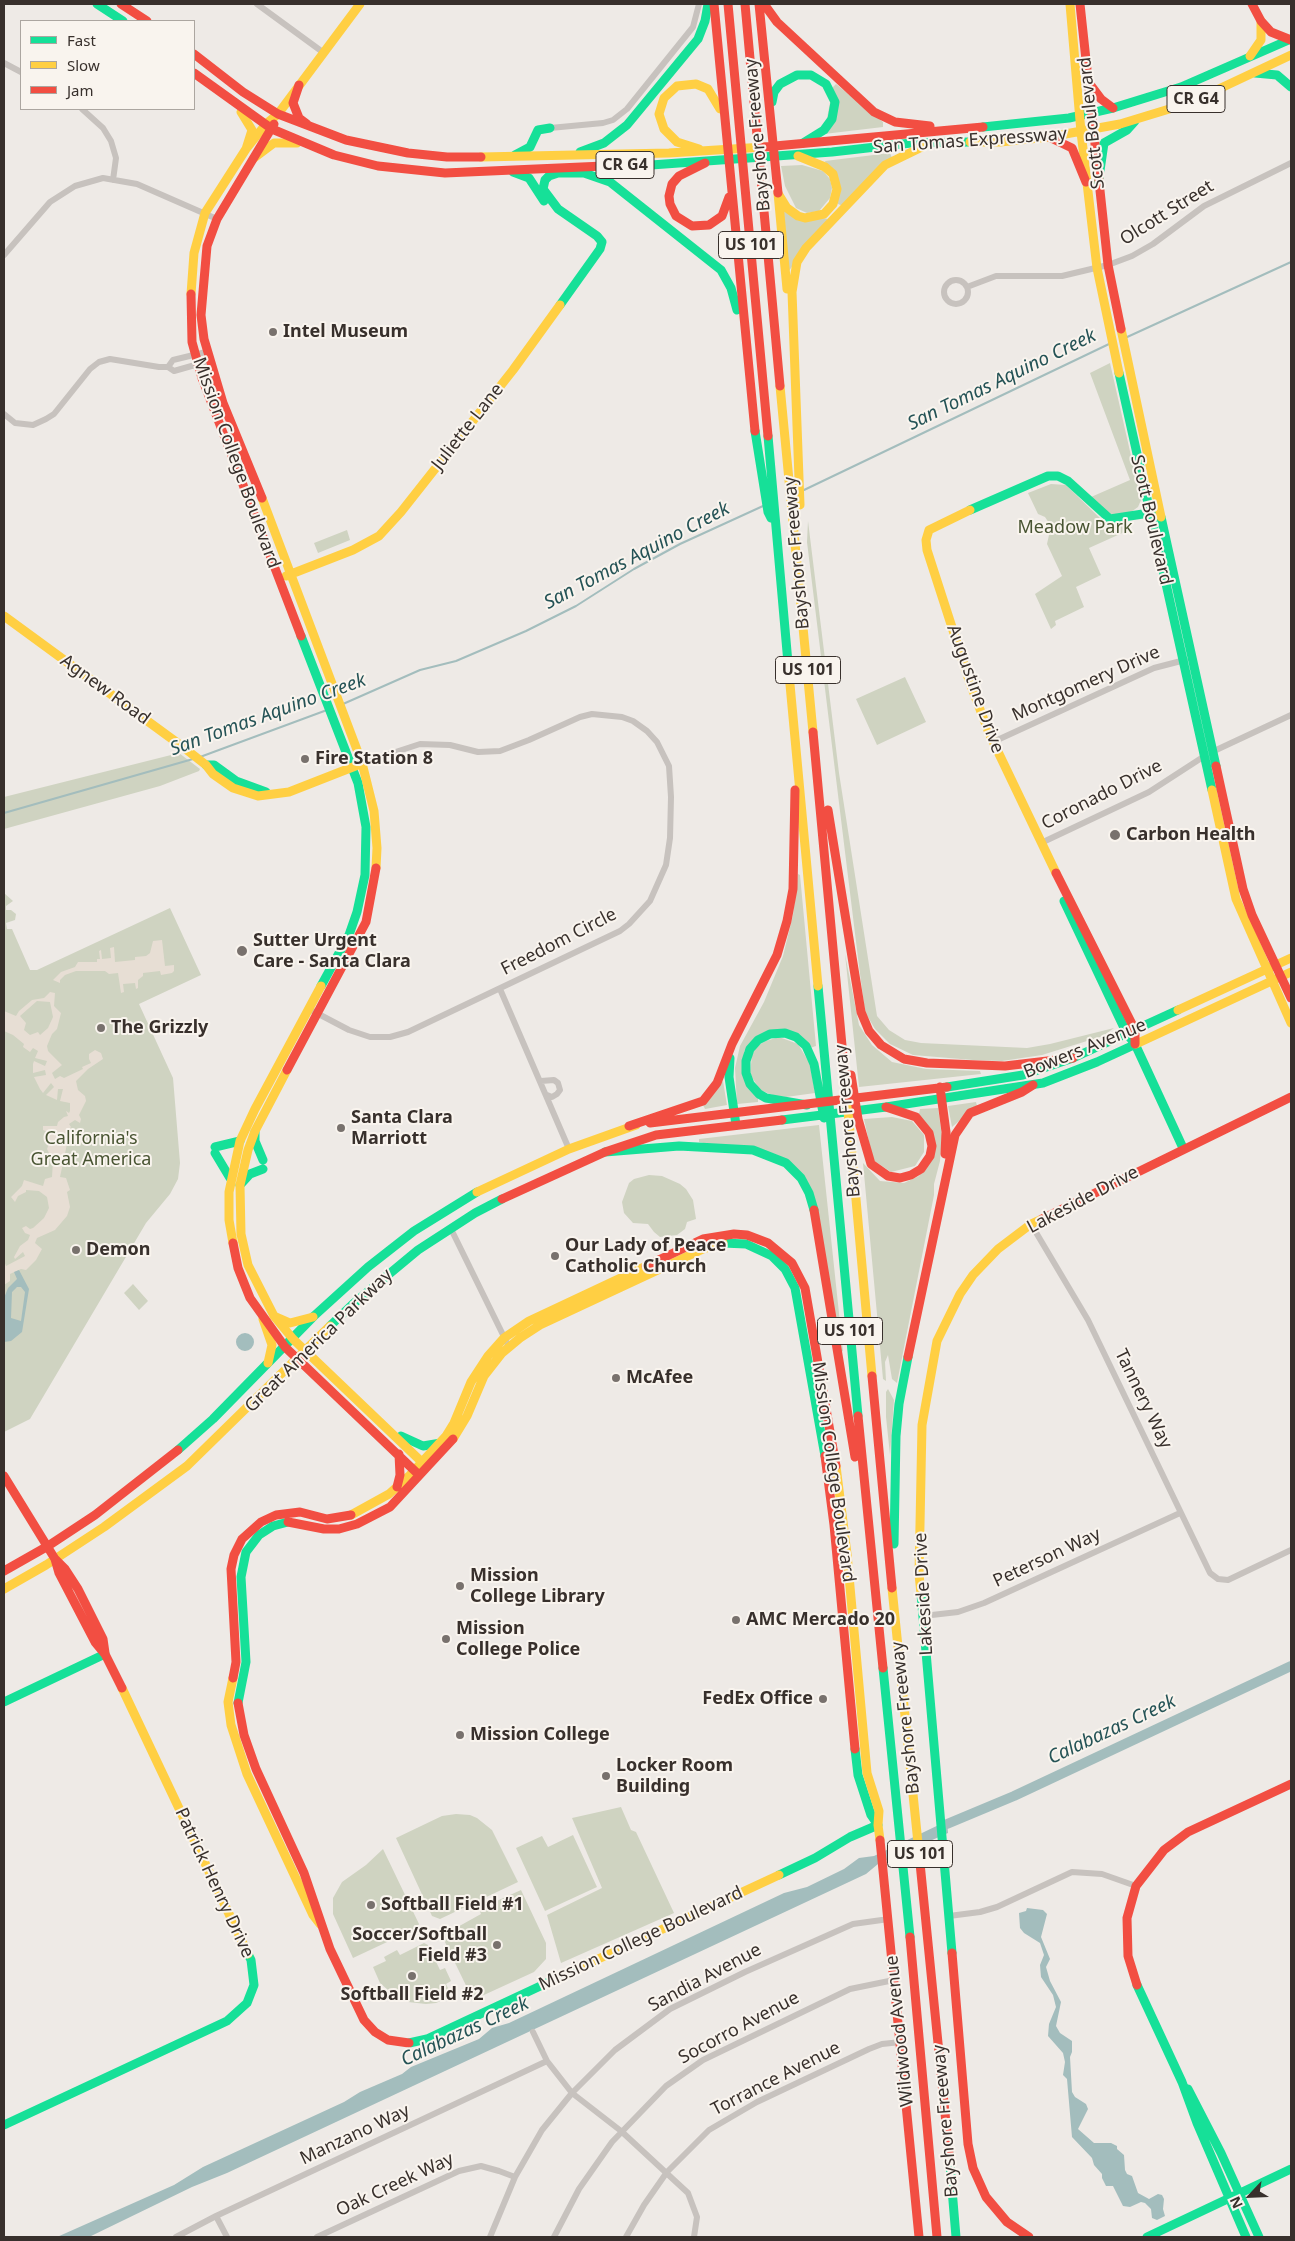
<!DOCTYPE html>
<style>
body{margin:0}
#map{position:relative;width:1295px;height:2241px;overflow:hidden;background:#eeeae6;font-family:"Noto Sans",sans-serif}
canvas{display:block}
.frame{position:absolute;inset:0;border:5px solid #38302c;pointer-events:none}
.legend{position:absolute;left:20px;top:20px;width:175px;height:90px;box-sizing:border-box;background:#f9f4ee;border:1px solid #aca6a0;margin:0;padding:6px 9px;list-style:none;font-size:15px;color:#38302c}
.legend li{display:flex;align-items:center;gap:10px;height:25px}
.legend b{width:25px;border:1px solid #aca6a0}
.north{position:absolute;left:1225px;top:2171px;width:50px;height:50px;-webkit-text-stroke:4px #f9f4ee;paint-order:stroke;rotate:245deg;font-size:14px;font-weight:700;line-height:20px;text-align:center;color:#38302c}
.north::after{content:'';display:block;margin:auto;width:18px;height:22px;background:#38302c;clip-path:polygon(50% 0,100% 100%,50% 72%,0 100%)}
</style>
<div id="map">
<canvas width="1295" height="2241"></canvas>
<div class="frame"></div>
<ul class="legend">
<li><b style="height:6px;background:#16e098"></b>Fast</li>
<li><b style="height:6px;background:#ffcf43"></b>Slow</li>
<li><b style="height:6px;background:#f24e42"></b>Jam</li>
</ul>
<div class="north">N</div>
</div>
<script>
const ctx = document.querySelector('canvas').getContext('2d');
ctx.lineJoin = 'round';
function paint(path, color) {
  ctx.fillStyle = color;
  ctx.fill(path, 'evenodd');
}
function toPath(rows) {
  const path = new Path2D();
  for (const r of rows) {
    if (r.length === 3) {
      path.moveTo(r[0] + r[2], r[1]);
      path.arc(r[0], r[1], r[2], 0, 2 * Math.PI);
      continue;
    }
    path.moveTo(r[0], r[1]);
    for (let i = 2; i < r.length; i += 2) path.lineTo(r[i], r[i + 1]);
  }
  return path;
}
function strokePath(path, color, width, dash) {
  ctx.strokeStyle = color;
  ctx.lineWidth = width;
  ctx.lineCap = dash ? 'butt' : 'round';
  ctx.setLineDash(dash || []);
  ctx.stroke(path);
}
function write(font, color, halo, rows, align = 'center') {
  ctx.font = font + ' "Noto Sans",sans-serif';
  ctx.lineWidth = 4;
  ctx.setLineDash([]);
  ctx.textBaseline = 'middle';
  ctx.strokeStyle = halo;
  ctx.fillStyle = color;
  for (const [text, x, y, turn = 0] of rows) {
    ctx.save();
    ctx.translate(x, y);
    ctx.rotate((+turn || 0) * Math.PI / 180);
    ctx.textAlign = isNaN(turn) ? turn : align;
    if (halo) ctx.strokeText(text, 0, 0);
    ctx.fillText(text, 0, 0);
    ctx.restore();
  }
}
paint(toPath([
 [836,84,883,122,883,127,824,134,833,87],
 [890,153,892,158,843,206,838,204,825,161],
 [802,165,823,171,830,179,832,188,830,198,819,211,807,213,796,208,785,186,781,166],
 [782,210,828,219,788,272],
 [1110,363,1141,500,1138,507,1131,512,1115,516,1107,513,1091,497,1130,480,1090,373],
 [1051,484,1066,485,1103,521,1115,527,1126,525,1129,530,1089,548,1101,575,1076,587,1084,607,1055,621,1056,625,1051,629,1035,594,1062,576,1047,544,1051,526,1045,517,1038,514,1028,493],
 [808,521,839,773,877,1016,889,1030,905,1040,921,1043,1027,1048,1050,1044,1114,1028,1103,1036,1042,1055,1002,1061,973,1060,913,1055,890,1044,875,1029,865,1012,859,966,807,542],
 [347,530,350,540,318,553,314,543],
 [905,677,926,722,877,745,856,699],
 [179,753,200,769,199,771,160,786,4,829,4,797],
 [798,874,800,875,816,1046,810,1048,780,1029,744,1051,758,1098,758,1102,737,1104,735,1068,740,1046,764,1002,783,956,793,915],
 [4,893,13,901,6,906,6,910,11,910,16,914,15,920,6,923,7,929,12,929,30,970,37,970,170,908,201,975,139,1004,173,1078,180,1163,178,1179,170,1194,146,1223,30,1419,4,1432],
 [845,954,859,1025,872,1045,892,1062,926,1069,980,1071,981,1074,859,1087],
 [779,1037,798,1044,810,1064,815,1093,786,1097,775,1096,760,1090,750,1074,752,1055,757,1046,766,1041],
 [723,1081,727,1105,705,1109,703,1105],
 [976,1102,977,1106,952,1127,948,1106],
 [938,1108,942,1136,940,1161,934,1184,934,1195,897,1383,892,1379,888,1355,885,1362,886,1381,883,1379,863,1163,880,1181,904,1183,919,1176,936,1147,919,1114,920,1109],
 [892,1117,912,1121,924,1135,924,1152,915,1166,891,1172,873,1160,864,1119],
 [819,1125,843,1351,841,1352,816,1204,790,1162,699,1142,699,1139],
 [649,1175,662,1176,680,1184,686,1189,693,1200,696,1219,687,1222,685,1229,677,1235,660,1237,654,1232,648,1224,633,1223,624,1213,622,1202,629,1183,634,1179],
 [133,1284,148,1301,139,1310,124,1293],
 [888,1389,894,1400,890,1455,886,1417,886,1392],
 [621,1807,631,1830,636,1832,674,1913,561,1963,547,1915,602,1888,572,1818],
 [456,1814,470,1815,477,1818,492,1830,518,1882,440,1919,432,1916,396,1838,442,1816],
 [573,1835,597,1887,545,1911,516,1848,542,1836,548,1847],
 [383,1849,419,1924,417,1928,353,1958,333,1914,333,1898,342,1882,366,1865],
 [521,1890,546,1943,546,1959,534,1972,473,2000,443,1938,445,1934,481,1914,479,1909],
 [424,1943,428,1945,440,1970,445,1968,451,1981,446,1984,452,1996,436,2003,426,2004,408,2002,396,1997,380,1983,373,1967,386,1961,384,1957,397,1950,400,1955]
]), '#cfd3c1');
paint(toPath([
 [162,940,165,966,174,965,174,971,172,973,161,975,160,971,143,973,143,976,138,980,138,988,136,989,135,983,123,984,124,992,121,993,118,973,109,974,105,971,76,971,65,975,60,980,60,983,53,980,61,972,75,967,78,962,97,962,97,959,100,959,99,951,101,950,102,959,111,958,110,948,114,947,115,962,135,960,135,957,146,956,150,953,153,941],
 [50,992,55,993,54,1006,61,1013,57,1029,52,1034,47,1046,48,1051,62,1065,52,1073,55,1079,60,1076,64,1078,83,1069,82,1067,91,1063,89,1059,89,1054,95,1050,101,1053,103,1059,88,1069,76,1081,78,1090,85,1096,86,1101,79,1115,81,1119,80,1123,75,1120,69,1124,71,1127,67,1132,71,1134,70,1136,63,1136,63,1143,67,1144,60,1177,66,1178,70,1190,67,1192,70,1207,67,1216,55,1230,37,1238,35,1243,42,1249,36,1260,26,1270,21,1269,10,1274,10,1281,4,1285,4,1261,6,1266,25,1256,23,1252,15,1259,14,1257,20,1246,28,1240,30,1235,25,1233,22,1228,26,1226,30,1229,33,1228,44,1218,49,1208,47,1197,39,1191,26,1190,26,1192,18,1196,15,1202,11,1197,22,1186,24,1180,43,1186,45,1179,52,1177,53,1161,47,1149,50,1141,48,1132,43,1130,43,1126,57,1126,58,1122,64,1117,68,1116,66,1111,69,1113,70,1111,70,1103,60,1101,63,1089,58,1089,57,1100,46,1095,54,1087,51,1083,43,1093,40,1089,34,1077,46,1075,45,1070,33,1073,33,1064,34,1061,45,1066,47,1061,35,1058,38,1051,33,1048,30,1052,23,1047,24,1044,13,1035,4,1031,4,1011,16,1016,19,1011,32,1000,44,998],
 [37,1001,50,1002,53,1017,48,1028,40,1035,38,1032,30,1035,24,1030,26,1023,20,1016]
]), '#e7ded4');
paint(toPath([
 [19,1270,29,1289,22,1332,11,1341,4,1342,4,1298,8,1288,17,1279,14,1272],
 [17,1287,21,1287,25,1292,21,1321,11,1318,12,1292],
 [245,1342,9],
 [947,1821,948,1833,878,1864,866,1874,227,2173,192,2187,89,2237,57,2237,174,2185,203,2167,344,2102,360,2092,402,2074,411,2067,479,2039,492,2028,509,2023,784,1893,807,1887,844,1869,859,1858,874,1856],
 [1027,1908,1043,1910,1047,1914,1041,1937,1050,1959,1046,1967,1050,1981,1061,2002,1056,2026,1060,2033,1072,2041,1072,2052,1070,2057,1072,2092,1075,2097,1086,2104,1088,2109,1078,2129,1094,2143,1111,2143,1117,2146,1117,2149,1124,2155,1125,2170,1127,2174,1132,2176,1138,2193,1149,2199,1158,2194,1162,2195,1164,2199,1163,2209,1165,2216,1157,2220,1152,2218,1151,2209,1145,2203,1141,2202,1130,2207,1123,2206,1113,2186,1106,2186,1102,2178,1102,2174,1094,2165,1092,2158,1072,2137,1067,2079,1063,2075,1065,2062,1063,2053,1048,2036,1049,2024,1056,2007,1053,1995,1041,1977,1040,1965,1044,1955,1040,1943,1024,1933,1020,1928,1019,1913,1026,1911]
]), '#a3bdbd');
strokePath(toPath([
 [1125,338,1291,262],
 [804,490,1109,344],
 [343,704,420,670,456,661,526,631,576,606,634,569,680,544,763,506],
 [200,757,327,710],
 [4,813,193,759]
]), '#a3bdbd', 2);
strokePath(toPath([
 [947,1824,1014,1796,1291,1666]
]), '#a3bdbd', 10);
strokePath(toPath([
 [257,4,324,53],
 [4,63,21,72],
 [82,109,103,128,111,141,116,158,113,180],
 [550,128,603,123,613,120,627,109,693,27,699,4],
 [4,255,50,202,75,186,103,178,137,184,217,219],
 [956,292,12],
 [967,287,996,276,1062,276,1108,265,1132,256,1153,244,1204,206,1291,163],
 [168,367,173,360,206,352],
 [4,414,15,423,33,425,46,419,54,414,90,369,99,362,110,359,159,367,168,367,174,371,209,361],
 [993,742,1154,668,1185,660],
 [1214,751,1291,715],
 [1041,843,1149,792,1203,757],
 [500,989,569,1149],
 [309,1009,349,1030,370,1037,390,1037,408,1032,620,931,629,924,650,901,666,865,670,838,671,797,669,766,657,742,647,731,633,721,622,717,592,714,580,717,529,740,500,751,478,752,450,745,420,744,362,763],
 [541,1081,554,1080,558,1083,560,1090,557,1094,552,1097,547,1095],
 [1031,1224,1088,1320,1210,1573,1218,1579,1228,1580,1291,1550],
 [451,1229,509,1347],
 [923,1616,958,1612,984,1603,1180,1513],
 [949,1916,980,1912,997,1907,1072,1872,1102,1874,1136,1886],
 [533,2032,547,2061,572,2093,621,2131,688,2193,697,2217,694,2237],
 [216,2216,227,2237],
 [176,2237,216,2216,547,2061],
 [317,2237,459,2171,481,2166,499,2171,515,2177],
 [490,2237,515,2177,542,2130,572,2093,615,2050,670,2009,745,1972,853,1924,889,1919],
 [554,2237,579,2189,612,2142,666,2086,703,2060,850,1989,894,1980],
 [626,2237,644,2205,667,2172,709,2130,757,2102,869,2049,882,2044,901,2042]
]), '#c7c2be', 6);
strokePath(toPath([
 [97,4,123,21],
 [1255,73,1277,75,1291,87],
 [772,102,774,92,780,84,797,75,811,75,826,84,835,102,832,119,824,130,803,143],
 [983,127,1069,118,1113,108,1181,87,1291,39],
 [580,152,604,143,627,125,698,39,705,21,708,4],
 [515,155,530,147,538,130,550,128],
 [604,166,651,165,832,152,911,143,970,142],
 [513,172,529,178,544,201],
 [1098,184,1104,143,1127,130,1135,121],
 [558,209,597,236,602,242,600,249,560,305],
 [558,209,543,189,545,180,549,176,558,173,584,173,610,182,721,270,731,288,737,310],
 [1119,373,1212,790],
 [755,431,768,512,771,518],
 [768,436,788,663],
 [970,510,1048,476,1058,476,1068,481,1110,519,1156,512],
 [1161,517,1216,766],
 [301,636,358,783,366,827,365,875,357,912,349,935,321,986],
 [206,765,214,765,236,781,266,792],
 [1064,901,1127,1034,1135,1044,1183,1148],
 [818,986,858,1416],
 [730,1058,729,1077,736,1125],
 [947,1087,1023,1075,1073,1058,1178,1010],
 [807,1105,766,1098,759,1094,750,1084,746,1073,746,1061,750,1049,758,1040,770,1034,785,1033,796,1037,806,1046,814,1064,824,1118],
 [782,1120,886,1107,1043,1083,1097,1062,1136,1044],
 [255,1132,255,1141,263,1160],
 [215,1147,240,1141],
 [605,1152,679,1146,753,1150,786,1163,801,1178,809,1193,814,1210],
 [215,1153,230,1178],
 [240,1185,250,1174,263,1169],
 [723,1243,746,1244,772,1256,785,1269,795,1288,825,1456],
 [330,1326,353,1304,418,1250,475,1213,502,1199],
 [401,1436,423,1446,441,1443],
 [178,1450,213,1419,314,1316,368,1267,414,1231,477,1192],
 [894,1544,896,1436,899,1404,908,1357],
 [921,1594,952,1953],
 [883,1668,910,1937],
 [4,1702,105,1654],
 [238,1703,246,1662,241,1577,246,1552,259,1535,273,1526,288,1522],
 [779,1875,815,1858,850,1837,878,1825,871,1815,858,1775,855,1749],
 [1137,1985,1182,2082,1197,2123,1246,2237],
 [409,2043,427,2039,581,1967],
 [1188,2089,1221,2153,1259,2237],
 [4,2125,227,2021,247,2003,254,1985,251,1960,248,1954],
 [949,2153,956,2237],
 [1147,2237,1291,2169]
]), '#16e098', 9);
strokePath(toPath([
 [1070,4,1081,132,1097,268,1119,373],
 [1250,56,1261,40,1261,21],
 [241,112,252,130,246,149],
 [970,142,1000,142,1049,137,1120,124,1189,103,1291,55],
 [699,149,677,142,664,129,659,114,664,98,677,86,696,84,708,89,720,109],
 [481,157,669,153,764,147],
 [254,158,274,143,297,143],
 [778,193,787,289],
 [779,195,787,208,798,216,805,218,824,214,833,204,837,189,833,174,825,167,798,156],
 [191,294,194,253,205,213,246,149,266,124,278,114,360,4],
 [1121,329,1161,517],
 [780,386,813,732],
 [262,498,362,763,374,811,377,848,376,868],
 [800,505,792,292,797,262,806,248,885,165,924,146],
 [970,510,929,530,926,540,927,550,970,683,989,733,1056,873],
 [286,576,353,550,379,536,401,512,513,370,560,305],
 [4,616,183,747,206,765,213,774,233,788,258,796,289,792,358,765],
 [788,663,818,986],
 [1212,790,1236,899,1291,1023],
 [1178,1010,1291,958],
 [1136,1044,1291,972],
 [287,1070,255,1131,248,1150,240,1185,241,1234,248,1265,274,1316,293,1339,426,1466],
 [845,1078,872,1376],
 [477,1192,569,1149,636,1125],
 [233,1243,229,1220,229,1192,240,1141,255,1109,321,986],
 [274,1316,290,1323,313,1317],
 [263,1319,272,1345,268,1363],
 [453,1439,467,1416,484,1376,502,1353,520,1338,540,1325,703,1249,723,1243],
 [836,1466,847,1554,867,1773,879,1811,878,1825,880,1840],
 [351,1515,389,1494,410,1475,446,1436,454,1423,471,1382,488,1356,504,1338,529,1321,646,1266],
 [892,1588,919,1853],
 [4,1589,46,1565,104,1527,187,1466,330,1326],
 [921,1594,919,1574,922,1425,937,1341,960,1294,973,1275,998,1249,1031,1224,1042,1219],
 [233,1678,228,1702,231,1725,247,1774,313,1915,320,1924],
 [122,1688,248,1954],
 [581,1967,779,1875]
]), '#ffcf43', 9);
strokePath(toPath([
 [121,4,147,21],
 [714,4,755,431],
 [728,4,768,436],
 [745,4,780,386],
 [759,4,778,193],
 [764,4,777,22,874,112,895,122,930,126],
 [1080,4,1108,265,1121,329],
 [1252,4,1261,21,1271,32,1291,40],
 [194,54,243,92,278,114,346,140,408,153,447,157,481,157],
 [194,73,272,129,334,155,378,166,445,173,604,166],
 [1089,83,1101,99,1113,108],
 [299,85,293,103,299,118,307,124],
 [1049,137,1072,148,1086,182],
 [764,147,983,127],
 [705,163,679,176,672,184,669,196,670,204,676,216,692,226,709,225,722,216,729,197],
 [191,294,192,342,202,378,301,636],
 [262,498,223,403,204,339,201,315,207,246,217,219,274,124],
 [813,732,845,1078],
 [1216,766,1243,889,1252,915,1291,998],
 [828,810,861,1012,869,1031,881,1045,904,1059,927,1063,1005,1066,1073,1058],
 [1056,873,1135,1030,1135,1044],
 [287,1070,366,922,376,868],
 [851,1075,858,1119,871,1164,888,1176,900,1178,911,1175,921,1169,930,1156,932,1146,929,1133,916,1117,886,1107],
 [940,1087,946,1132,945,1154],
 [650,1123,947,1087],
 [629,1126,703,1101,717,1083,732,1044,777,955,787,921,793,889,795,790],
 [502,1199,605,1152,656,1135,782,1120],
 [814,1210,855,1457],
 [1042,1219,1291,1097],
 [233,1243,238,1268,250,1298,285,1347,418,1474],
 [646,1266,703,1239,734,1234,747,1235,768,1243,792,1263,805,1288,836,1466],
 [908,1357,955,1135,970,1113,1022,1092,1033,1085],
 [872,1376,892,1588],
 [858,1416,883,1668],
 [825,1456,834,1525,855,1749],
 [4,1476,55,1559,65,1569,78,1589,103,1639,105,1653],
 [397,1487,400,1475,399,1454],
 [288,1522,324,1529,339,1529,357,1524,390,1507,453,1439],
 [55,1559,59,1573,95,1642,105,1654,122,1688],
 [4,1571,48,1546,95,1515,178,1450],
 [233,1678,236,1662,231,1569,234,1555,242,1539,261,1522,276,1515,300,1512,327,1519,351,1515],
 [238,1703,244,1735,256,1769,304,1873,330,1949,364,2020,375,2032,388,2040,409,2043],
 [880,1840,919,2237],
 [919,1853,949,2153],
 [910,1937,937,2237],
 [952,1953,968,2144,973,2168,986,2197,1007,2222,1029,2237],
 [1137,1985,1128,1956,1127,1918,1136,1886,1164,1850,1188,1832,1291,1784]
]), '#f24e42', 9);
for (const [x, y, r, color] of [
 [273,332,5,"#78716d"],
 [305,759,5,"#78716d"],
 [1115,835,6,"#78716d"],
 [242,951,6,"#78716d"],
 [101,1028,5,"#78716d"],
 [341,1128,5,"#78716d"],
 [76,1250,5,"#78716d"],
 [555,1256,5,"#78716d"],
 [616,1378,5,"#78716d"],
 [460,1586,5,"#78716d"],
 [736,1620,5,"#78716d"],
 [446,1639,5,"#78716d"],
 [823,1699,5,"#78716d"],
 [460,1735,5,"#78716d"],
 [606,1776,5,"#78716d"],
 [371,1905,5,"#78716d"],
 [497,1945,5,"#78716d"],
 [412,1976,5,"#78716d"]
]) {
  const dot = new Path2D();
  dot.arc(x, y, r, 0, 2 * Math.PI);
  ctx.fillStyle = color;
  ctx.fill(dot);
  strokePath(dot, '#f9f4ee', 2);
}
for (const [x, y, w] of [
 [1196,99,58],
 [625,165,58],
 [751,245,65],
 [808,670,65],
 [850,1331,65],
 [920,1854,65]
]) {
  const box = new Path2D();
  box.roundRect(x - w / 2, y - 13.5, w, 27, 4);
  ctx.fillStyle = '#f9f4ee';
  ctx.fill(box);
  strokePath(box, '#38302c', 1);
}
write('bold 16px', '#38302c', null, [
 ["CR G4",1196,99],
 ["CR G4",625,165],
 ["US 101",751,245],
 ["US 101",808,670],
 ["US 101",850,1331],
 ["US 101",920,1854]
]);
write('18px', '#38302c', '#f9f4ee', [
 ["Scott Boulevard",1092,123,-96],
 ["Bayshore Freeway",758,135,-95],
 ["San Tomas Expressway",970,141,-4],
 ["Olcott Street",1167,213,-32],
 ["Juliette Lane",468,427,-52],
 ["Mission College Boulevard",236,463,70],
 ["Scott Boulevard",1151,520,77],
 ["Bayshore Freeway",797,553,-95],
 ["Montgomery Drive",1086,684,-24],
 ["Augustine Drive",975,689,70],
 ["Agnew Road",105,690,36],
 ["Coronado Drive",1102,795,-27],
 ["Freedom Circle",559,942,-27],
 ["Bowers Avenue",1085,1049,-22],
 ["Bayshore Freeway",848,1121,-95],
 ["Lakeside Drive",1083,1200,-28],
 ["Great America Parkway",319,1341,-44],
 ["Tannery Way",1143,1399,64],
 ["Mission College Boulevard",833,1472,82],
 ["Peterson Way",1047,1558,-25],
 ["Lakeside Drive",924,1594,-93],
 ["Bayshore Freeway",906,1718,-96],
 ["Patrick Henry Drive",214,1883,65],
 ["Mission College Boulevard",641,1939,-25],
 ["Sandia Avenue",705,1978,-28],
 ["Socorro Avenue",739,2028,-28],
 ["Wildwood Avenue",900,2031,-96],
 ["Torrance Avenue",776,2079,-27],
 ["Bayshore Freeway",946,2121,-95],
 ["Manzano Way",355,2135,-25],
 ["Oak Creek Way",395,2185,-25]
]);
write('bold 18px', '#38302c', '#f9f4ee', [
 ["Intel Museum",283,332],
 ["Fire Station 8",315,759],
 ["Carbon Health",1126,835],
 ["Sutter Urgent",253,941],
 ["Care - Santa Clara",253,962],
 ["The Grizzly",111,1028],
 ["Santa Clara",351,1118],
 ["Marriott",351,1139],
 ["Our Lady of Peace",565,1246],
 ["Catholic Church",565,1267],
 ["Demon",86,1250],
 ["McAfee",626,1378],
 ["Mission",470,1576],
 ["College Library",470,1597],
 ["AMC Mercado 20",746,1620],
 ["Mission",456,1629],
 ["College Police",456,1650],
 ["FedEx Office",813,1699,"right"],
 ["Mission College",470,1735],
 ["Locker Room",616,1766],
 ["Building",616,1787],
 ["Softball Field #1",381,1905],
 ["Soccer/Softball",487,1935,"right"],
 ["Field #3",487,1956,"right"],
 ["Softball Field #2",412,1995,"center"]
], 'left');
write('18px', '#485432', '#f9f4ee', [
 ["Meadow Park",1075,528],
 ["California's",91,1139],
 ["Great America",91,1160]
]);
write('italic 19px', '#255356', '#f9f4ee', [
 ["San Tomas Aquino Creek",1002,380,-26],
 ["San Tomas Aquino Creek",637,556,-28],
 ["San Tomas Aquino Creek",268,715,-20],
 ["Calabazas Creek",1112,1730,-25],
 ["Calabazas Creek",465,2032,-25]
]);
</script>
